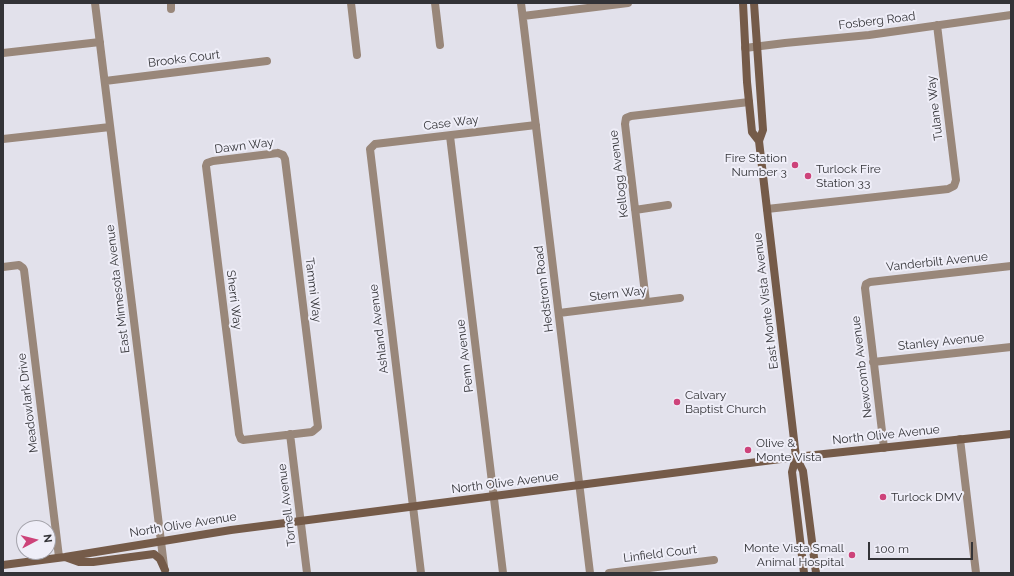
<!DOCTYPE html>
<style>
body{margin:0}
#map{position:relative;width:1014px;height:576px;overflow:hidden;background:#e2e1eb;font-family:Raleway,sans-serif}
canvas{display:block}
.frame{position:absolute;inset:0;border:4px solid #333337;pointer-events:none}
.north{position:absolute;left:16px;top:520px;width:40px;height:40px;box-sizing:border-box;background:#efeef8;border:1px solid #a4a3ab;border-radius:50%;rotate:83deg;font-size:11px;font-weight:700;line-height:16px;text-align:center;color:#333337}
.north::after{content:'';display:block;margin:auto;width:14px;height:18px;background:#cd437a;clip-path:polygon(50% 0,100% 100%,50% 72%,0 100%)}
.scale{position:absolute;left:868px;top:542px;width:105px;height:18px;box-sizing:border-box;border:2px solid #333337;border-top:0;padding-left:5px;font-size:12px;line-height:14px;white-space:nowrap;color:#333337;-webkit-text-stroke:3px #efeef8;paint-order:stroke}
</style>
<div id="map">
<canvas width="1014" height="576"></canvas>
<div class="frame"></div>
<div class="north">N</div>
<div class="scale">100 m</div>
</div>
<script>
const ctx = document.querySelector('canvas').getContext('2d');
ctx.lineJoin = 'round';
function toPath(rows) {
  const path = new Path2D();
  for (const r of rows) {
    path.moveTo(r[0], r[1]);
    for (let i = 2; i < r.length; i += 2) path.lineTo(r[i], r[i + 1]);
  }
  return path;
}
function strokePath(path, color, width, dash) {
  ctx.strokeStyle = color;
  ctx.lineWidth = width;
  ctx.lineCap = dash ? 'butt' : 'round';
  ctx.setLineDash(dash || []);
  ctx.stroke(path);
}
function write(font, color, halo, rows, align = 'center') {
  ctx.font = font + ' Raleway,sans-serif';
  ctx.lineWidth = 4;
  ctx.setLineDash([]);
  ctx.textBaseline = 'middle';
  ctx.strokeStyle = halo;
  ctx.fillStyle = color;
  for (const [text, x, y, turn = 0] of rows) {
    ctx.save();
    ctx.translate(x, y);
    ctx.rotate((+turn || 0) * Math.PI / 180);
    ctx.textAlign = isNaN(turn) ? turn : align;
    if (halo) ctx.strokeText(text, 0, 0);
    ctx.fillText(text, 0, 0);
    ctx.restore();
  }
}
strokePath(toPath([
 [95,3,164,566],
 [351,3,357,55],
 [435,3,440,45],
 [521,3,590,573],
 [171,9,171,3],
 [523,16,628,3],
 [745,48,785,43,869,35,1011,15],
 [3,53,100,42],
 [105,81,267,61],
 [450,136,503,573],
 [3,139,110,127],
 [278,153,283,155,285,159,318,427,312,432,243,440,241,439,239,434,206,166,207,163,213,161,278,153],
 [767,209,948,189,954,186,956,180,937,25],
 [635,210,668,205],
 [3,267,19,265,23,268,24,270,59,557],
 [646,302,625,124,626,118,631,116,749,102],
 [559,313,680,298],
 [873,362,1011,347],
 [290,434,307,573],
 [960,439,976,573],
 [884,448,865,288,866,284,870,282,1011,266],
 [421,573,370,149,375,144,536,125],
 [609,573,714,560]
]), '#99877a', 8);
strokePath(toPath([
 [743,3,747,82,752,132,759,141],
 [754,3,763,130,759,141,796,457,803,471,816,573],
 [796,457,792,472,804,573],
 [65,557,79,562,93,562,154,554,160,559,165,570],
 [3,565,65,557,231,530,796,457,1011,434]
]), '#755b49', 8);
for (const [x, y, r, color] of [
 [795,165,4,"#cd437a"],
 [808,176,4,"#cd437a"],
 [677,402,4,"#cd437a"],
 [748,450,4,"#cd437a"],
 [883,497,4,"#cd437a"],
 [852,555,4,"#cd437a"]
]) {
  const dot = new Path2D();
  dot.arc(x, y, r, 0, 2 * Math.PI);
  ctx.fillStyle = color;
  ctx.fill(dot);
  strokePath(dot, '#efeef8', 1.5);
}
write('12px', '#333337', '#efeef8', [
 ["Fosberg Road",877,21,-7],
 ["Brooks Court",184,59,-7],
 ["Tulane Way",935,108,-97],
 ["Case Way",451,123,-7],
 ["Dawn Way",244,146,-7],
 ["Kellogg Avenue",619,174,-97],
 ["Vanderbilt Avenue",937,262,-6],
 ["East Minnesota Avenue",118,289,-97],
 ["Hedstrom Road",544,289,-97],
 ["Tammi Way",313,290,83],
 ["Stern Way",618,294,-7],
 ["Sherri Way",234,300,83],
 ["East Monte Vista Avenue",766,301,-97],
 ["Ashland Avenue",379,329,-97],
 ["Stanley Avenue",941,342,-6],
 ["Penn Avenue",465,356,-97],
 ["Newcomb Avenue",862,367,-97],
 ["Meadowlark Drive",28,403,-97],
 ["North Olive Avenue",886,435,-6],
 ["North Olive Avenue",505,483,-7],
 ["Tornell Avenue",287,505,-97],
 ["North Olive Avenue",183,525,-9],
 ["Linfield Court",660,554,-7]
]);
write('12px', '#333337', '#efeef8', [
 ["Fire Station",787,158,"right"],
 ["Number 3",787,172,"right"],
 ["Turlock Fire",816,169],
 ["Station 33",816,183],
 ["Calvary",685,395],
 ["Baptist Church",685,409],
 ["Olive &",756,443],
 ["Monte Vista",756,457],
 ["Turlock DMV",891,497],
 ["Monte Vista Small",844,548,"right"],
 ["Animal Hospital",844,562,"right"]
], 'left');
</script>
